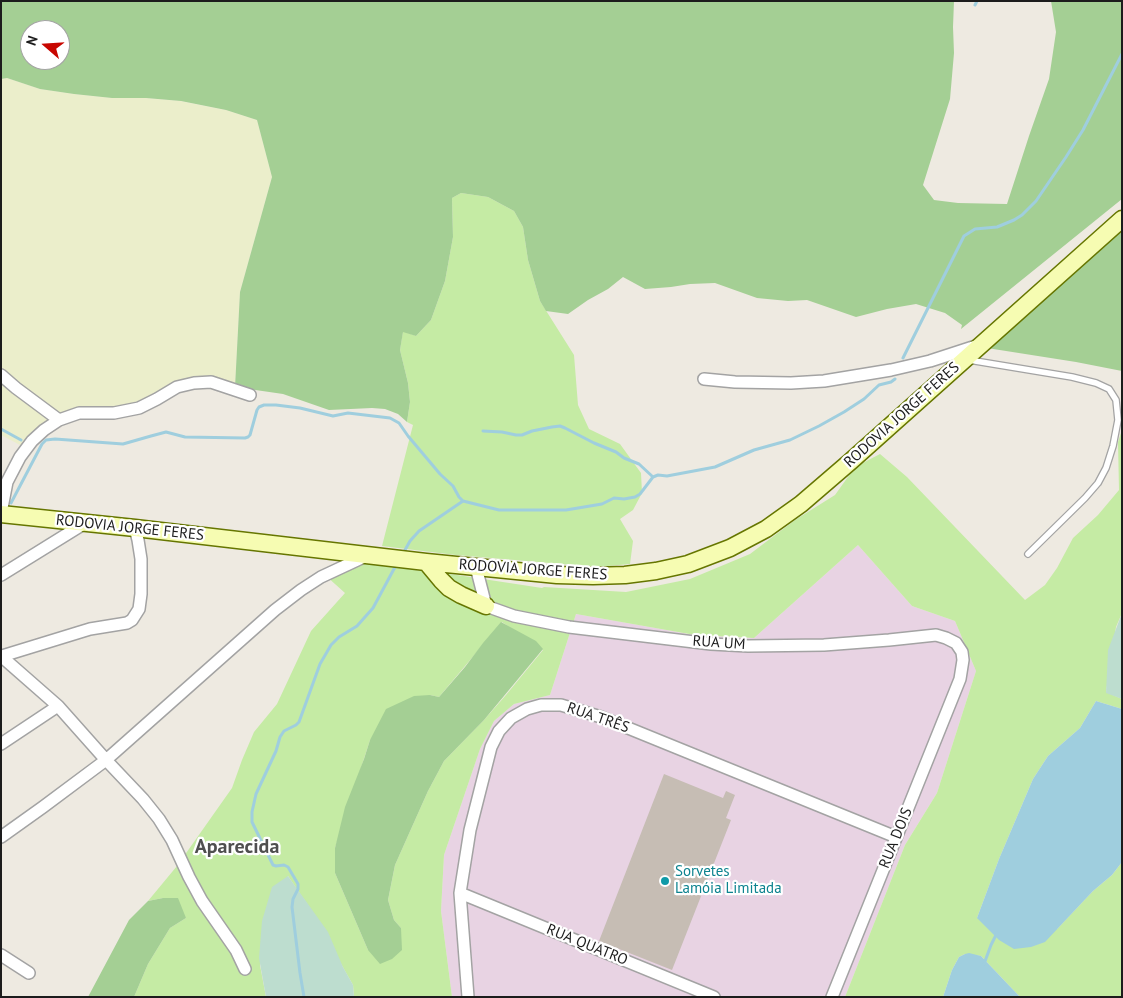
<!DOCTYPE html>
<meta charset="utf-8">
<style>
body{margin:0}
#map{position:relative;width:1123px;height:998px;overflow:hidden;background:#eeeae1;font-family:"PT Sans",sans-serif}
canvas{display:block}
.frame{position:absolute;inset:0;border:2px solid #1c1c1c;pointer-events:none}
.north{position:absolute;left:20px;top:20px;width:50px;height:50px;box-sizing:border-box;background:#fff;border:1px solid #a4a4a4;border-radius:50%;rotate:289deg;font-size:14px;font-weight:700;line-height:20px;text-align:center;color:#1c1c1c}
.north::after{content:'';display:block;margin:auto;width:18px;height:22px;background:#c80600;clip-path:polygon(50% 0,100% 100%,50% 72%,0 100%)}
</style>
<div id="map">
<canvas width="1123" height="998"></canvas>
<div class="frame"></div>
<div class="north">N</div>
</div>
<script>
const ctx = document.querySelector('canvas').getContext('2d');
ctx.lineJoin = 'round';
function paint(path, color) {
  ctx.fillStyle = color;
  ctx.fill(path, 'evenodd');
}
function toPath(rows) {
  const path = new Path2D();
  for (const r of rows) {
    path.moveTo(r[0], r[1]);
    for (let i = 2; i < r.length; i += 2) path.lineTo(r[i], r[i + 1]);
  }
  return path;
}
function strokePath(path, color, width, dash) {
  ctx.strokeStyle = color;
  ctx.lineWidth = width;
  ctx.lineCap = dash ? 'butt' : 'round';
  ctx.setLineDash(dash || []);
  ctx.stroke(path);
}
function write(font, color, halo, rows, align = 'center') {
  ctx.font = font + ' "PT Sans",sans-serif';
  ctx.lineWidth = 4.5;
  ctx.setLineDash([]);
  ctx.textBaseline = 'middle';
  ctx.strokeStyle = halo;
  ctx.fillStyle = color;
  for (const [text, x, y, turn = 0] of rows) {
    ctx.save();
    ctx.translate(x, y);
    ctx.rotate((+turn || 0) * Math.PI / 180);
    ctx.textAlign = isNaN(turn) ? turn : align;
    if (halo) ctx.strokeText(text, 0, 0);
    ctx.fillText(text, 0, 0);
    ctx.restore();
  }
}
paint(toPath([
 [858,545,912,606,955,621,976,671,937,793,905,845,845,997,452,997,441,911,444,855,480,749,494,721,514,704,550,695,576,614,695,635,754,638]
]), '#e8d3e3');
paint(toPath([
 [7,78,40,89,74,94,112,98,146,98,180,101,226,110,257,120,272,177,240,292,235,387,169,390,151,401,64,416,22,446,1,435,1,79]
]), '#ebeecb');
paint(toPath([
 [461,193,488,197,514,211,523,227,528,260,540,301,574,355,578,405,589,429,620,444,641,473,642,493,633,510,620,519,633,541,630,564,597,567,456,555,382,546,413,425,407,422,410,402,408,383,400,350,403,331,416,336,431,320,445,281,453,237,452,198],
 [1122,430,1122,613,1116,627,1106,692,1122,699,1122,709,1096,701,1080,728,1048,756,1033,779,999,859,977,918,1057,929,1093,891,1112,875,1122,862,1122,997,1020,997,981,956,965,954,959,957,952,970,943,997,845,997,905,845,937,793,976,671,955,621,912,606,858,545,754,638,695,635,576,614,550,695,514,704,494,721,480,749,444,855,441,911,452,997,354,997,353,985,307,904,288,876,260,965,266,997,134,997,148,964,170,928,186,918,163,898,148,901,177,866,232,788,242,760,254,732,277,704,311,631,345,593,325,575,347,559,374,564,374,565,457,575,542,588,544,587,626,592,690,579,750,554,795,520,835,495,855,467,880,454,907,477,1025,600,1045,585,1057,568,1073,538,1098,515,1119,490,1118,442],
 [502,622,543,650,506,695,484,720,444,761,428,791,395,865,388,900,394,920,401,928,368,950,335,873,335,848,370,740,430,695,439,697]
]), '#c5eba4');
paint(toPath([
 [1,1,954,1,953,27,954,53,950,99,923,185,934,200,958,203,1007,204,1029,136,1049,79,1056,32,1051,1,1122,1,1122,199,961,329,962,325,945,313,916,304,887,309,856,317,807,300,788,301,757,298,715,283,690,284,671,287,645,289,623,277,608,289,588,300,568,314,546,311,540,301,528,260,523,227,514,211,488,197,461,193,452,198,453,237,445,281,431,320,416,336,403,332,400,350,408,383,410,402,407,422,398,414,385,409,372,408,329,410,283,394,235,387,240,292,272,177,257,120,226,110,181,101,146,98,112,98,74,94,40,89,7,78,1,79],
 [30,30,60,30,60,60,30,60],
 [1122,226,1122,371,1076,362,987,348],
 [501,622,536,641,543,649,484,720,444,761,428,791,395,865,388,900,394,920,401,928,402,950,392,959,380,964,368,950,335,873,335,848,345,807,364,759,370,740,386,709,414,696,430,695,439,697,465,667,483,643],
 [163,898,178,898,186,918,170,928,148,964,134,997,88,997,129,920,148,901]
]), '#a4cf94');
paint(toPath([
 [1122,613,1122,699,1106,693,1108,650],
 [288,876,328,932,343,967,353,985,354,997,266,997,259,958,262,921,272,887]
]), '#bdddcf');
paint(toPath([
 [1096,701,1122,709,1122,862,1112,875,1093,891,1045,942,1031,947,1014,949,999,940,977,918,999,859,1033,779,1048,756,1080,728],
 [969,953,981,956,1020,997,943,997,952,970,959,957,965,954]
]), '#9fcede');
strokePath(toPath([
 [975,5,977,1],
 [903,358,964,236,975,229,997,227,1014,220,1022,215,1036,201,1066,157,1083,130,1122,54],
 [1,429,21,440],
 [483,431,502,432,516,435,522,435,532,431,552,427,560,426,565,428,594,443,616,452,624,458,639,464,653,477],
 [11,503,42,444,46,440,55,439,123,444,151,436,166,432,185,437,245,438,248,437,250,435,257,410,259,407,264,405,276,405,300,408,333,416,348,413,390,418,399,423,408,436,440,474,453,486,459,497,463,501,499,510,566,510,602,504,614,498,624,499,635,497,640,494,653,477,658,475,667,476,715,467,754,450,790,440,819,426,844,412,864,399,879,385,891,382,895,379],
 [405,550,410,541,419,531,463,501],
 [984,964,991,945,997,933],
 [304,997,300,973,292,907,293,899,298,889,298,884,288,867,284,865,276,866,273,865,252,822,252,812,256,794,276,751,280,737,284,731,296,725,299,722,320,664,331,645,339,637,357,626,373,608,395,567]
]), '#9fcede', 3);
paint(toPath([
 [664,774,723,798,726,791,735,795,726,818,731,820,672,970,599,941]
]), '#c6bdb4');
const lane = toPath([
 [969,360,1072,377,1096,383,1109,389,1116,400,1118,420,1113,446,1106,468,1098,483,1085,498,1028,554]
]);
const street = toPath([
 [1,375,16,388,59,420],
 [704,379,735,382,791,383,824,381,891,370,930,361,976,346],
 [1,513,7,482,20,457,32,441,44,430,59,420,79,413,114,413,139,408,157,399,177,387,194,383,211,382,250,395],
 [476,567,486,606,514,616,569,627,711,644,748,646,824,645,889,640,936,635,946,638,956,643,962,652,963,660,960,679,832,997],
 [1,575,85,523],
 [1,656,58,706,106,760,143,799,159,819,172,840,189,877,202,901,236,950,245,969],
 [2,656,90,629,127,623,132,620,139,609,141,594,141,559,138,540,135,528],
 [1,744,58,706],
 [1,837,43,807,106,760,275,610,301,590,321,577,366,556],
 [460,893,714,997],
 [1,955,29,973],
 [468,997,460,893,470,830,491,747,499,731,511,718,527,709,541,705,561,705,601,717,896,837]
]);
const secondary = toPath([
 [1,514,135,528,426,562,557,575,593,576,625,575,656,571,688,564,730,548,766,529,801,504,851,461,1122,219],
 [426,562,441,580,449,588,461,595,486,606]
]);
strokePath(lane, '#a3a3a3', 8);
strokePath(street, '#a3a3a3', 14);
strokePath(secondary, '#667600', 19);
strokePath(lane, '#fff', 5.5);
strokePath(street, '#fff', 11);
strokePath(secondary, '#f6fcb2', 16);
for (const [x, y, r, color] of [
 [665,881,5,"#0f9aa8"]
]) {
  const dot = new Path2D();
  dot.arc(x, y, r, 0, 2 * Math.PI);
  ctx.fillStyle = color;
  ctx.fill(dot);
  strokePath(dot, '#fff', 2);
}
write('15px', '#1c1c1c', '#fff', [
 ["RODOVIA JORGE FERES",902,415,-42],
 ["RODOVIA JORGE FERES",130,528,6],
 ["RODOVIA JORGE FERES",533,570,4],
 ["RUA UM",719,643,4],
 ["RUA TRÊS",598,718,19],
 ["RUA DOIS",896,838,-68],
 ["RUA QUATRO",587,945,22]
]);
write('15px', '#0d838f', '#fff', [
 ["Sorvetes",675,872],
 ["Lamóia Limitada",675,889]
], 'left');
write('bold 20px', '#4f4f4f', '#fff', [
 ["Aparecida",237,847]
]);
</script>
